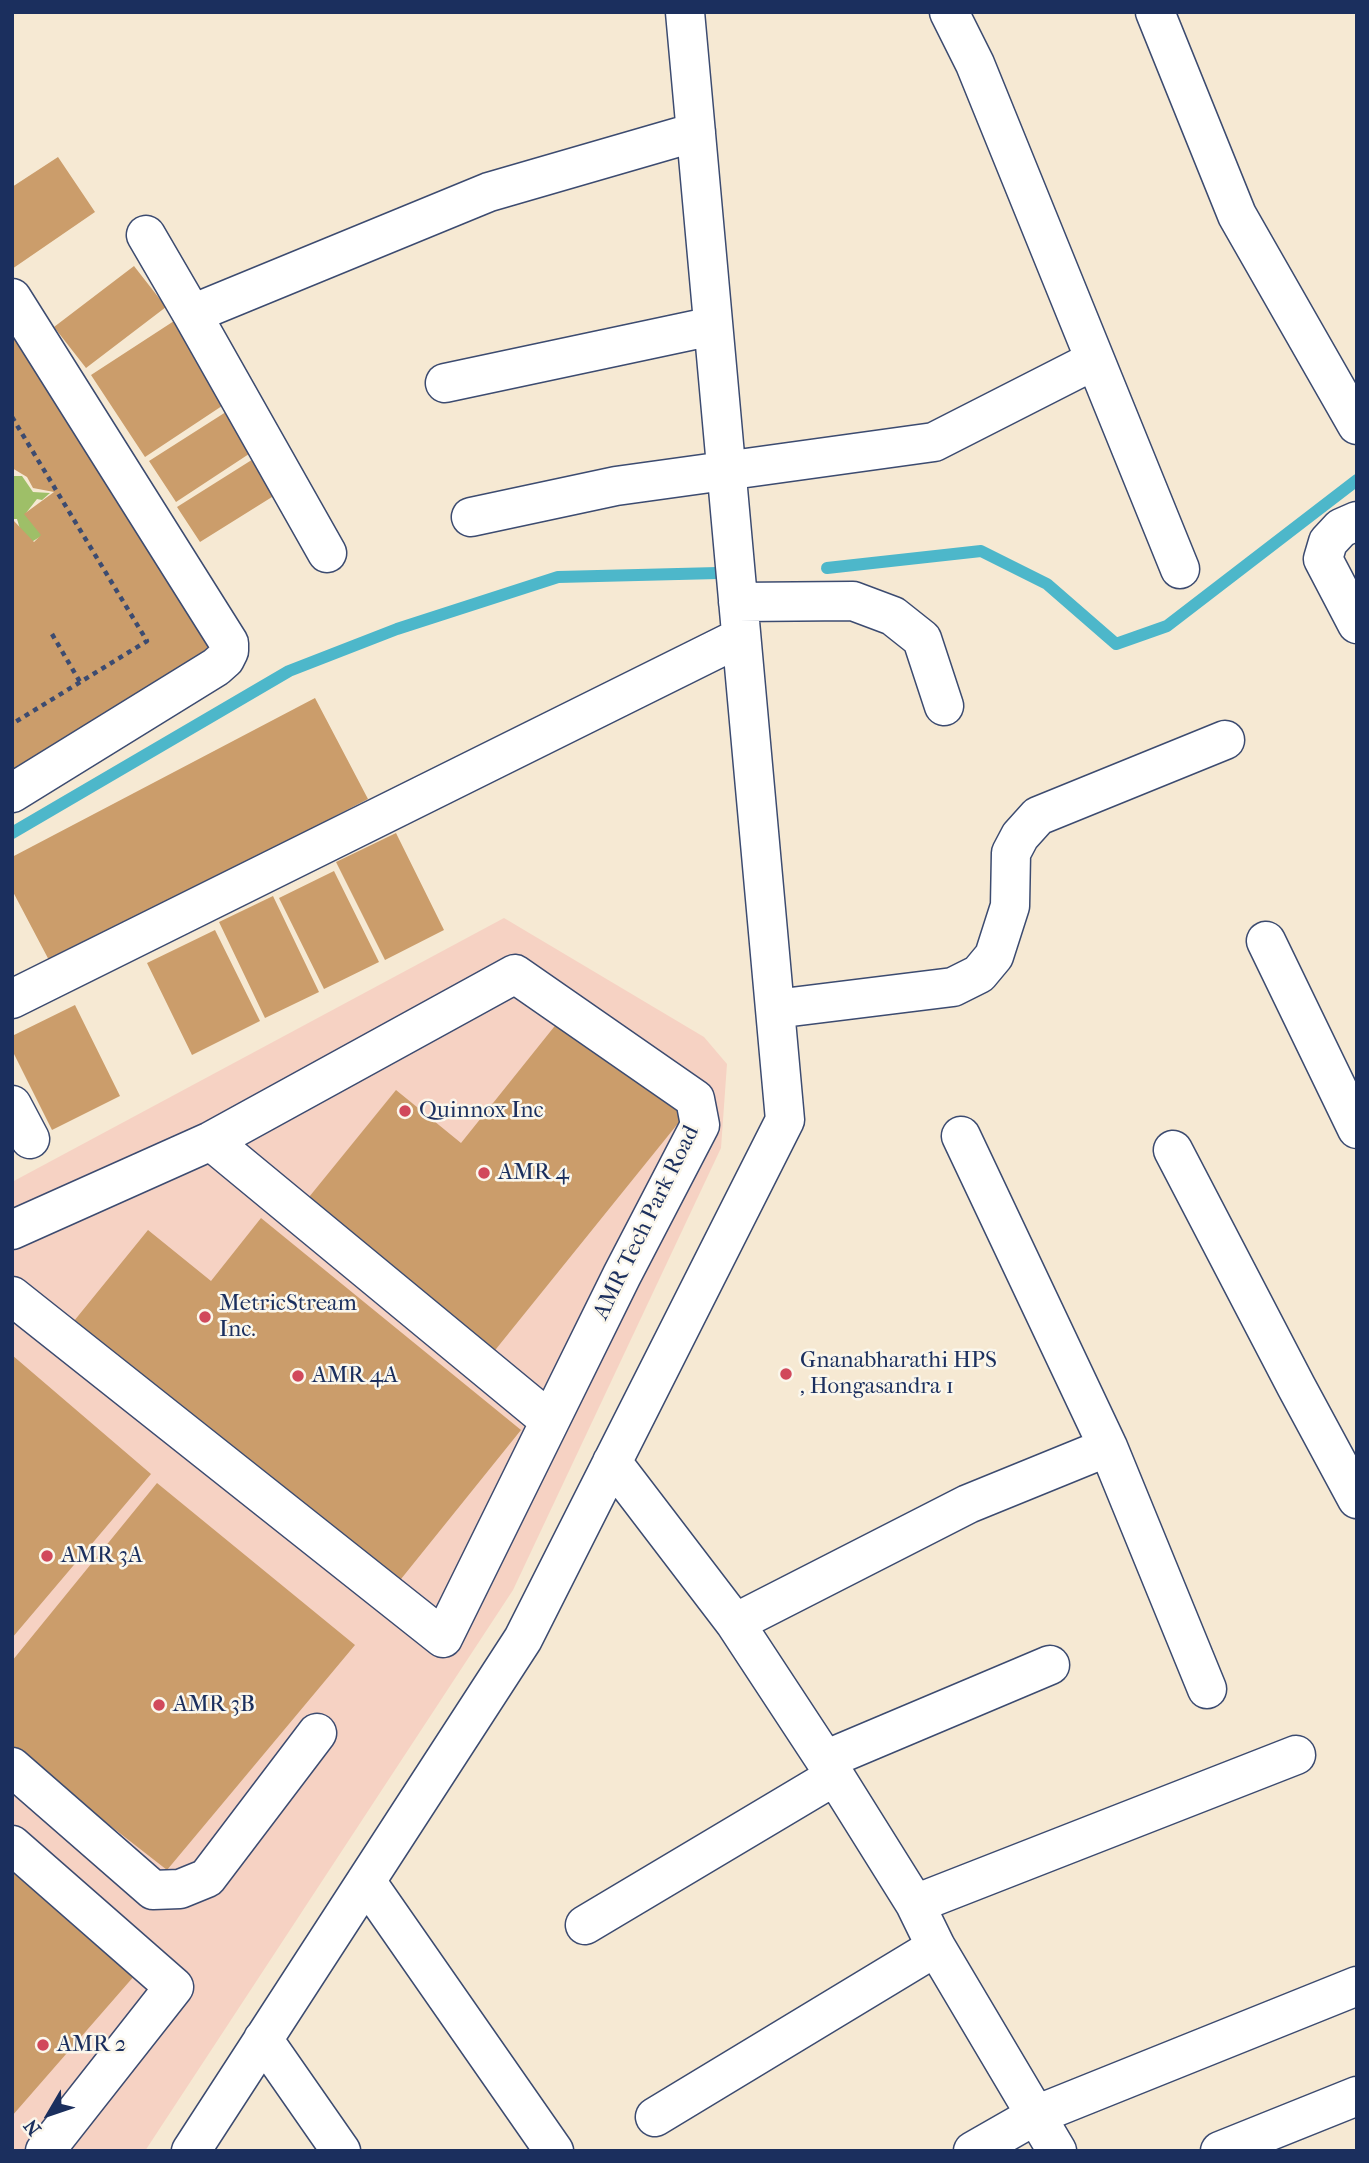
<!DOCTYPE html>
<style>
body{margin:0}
#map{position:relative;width:1369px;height:2163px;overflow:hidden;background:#f6e9d3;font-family:"IM FELL French Canon",serif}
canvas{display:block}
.frame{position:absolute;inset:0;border:14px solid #1b2f5e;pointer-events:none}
.north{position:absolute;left:14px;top:2079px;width:70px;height:70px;-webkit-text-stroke:5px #fbf7ec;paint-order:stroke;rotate:231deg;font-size:19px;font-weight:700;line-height:28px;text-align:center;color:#1b2f5e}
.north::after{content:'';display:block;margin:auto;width:24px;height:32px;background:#1b2f5e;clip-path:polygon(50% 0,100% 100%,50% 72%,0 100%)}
</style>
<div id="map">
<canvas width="1369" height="2163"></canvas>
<div class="frame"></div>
<div class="north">N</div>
</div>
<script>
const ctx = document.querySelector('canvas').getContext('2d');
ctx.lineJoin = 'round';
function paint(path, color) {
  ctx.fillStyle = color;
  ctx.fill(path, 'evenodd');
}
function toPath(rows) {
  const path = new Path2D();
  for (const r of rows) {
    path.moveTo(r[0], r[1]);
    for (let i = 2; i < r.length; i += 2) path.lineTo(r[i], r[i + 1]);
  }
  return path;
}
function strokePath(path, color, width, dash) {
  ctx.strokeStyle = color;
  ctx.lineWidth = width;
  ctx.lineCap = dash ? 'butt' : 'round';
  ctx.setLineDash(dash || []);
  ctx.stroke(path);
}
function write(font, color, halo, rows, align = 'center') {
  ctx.font = font + ' "IM FELL French Canon",serif';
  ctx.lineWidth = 5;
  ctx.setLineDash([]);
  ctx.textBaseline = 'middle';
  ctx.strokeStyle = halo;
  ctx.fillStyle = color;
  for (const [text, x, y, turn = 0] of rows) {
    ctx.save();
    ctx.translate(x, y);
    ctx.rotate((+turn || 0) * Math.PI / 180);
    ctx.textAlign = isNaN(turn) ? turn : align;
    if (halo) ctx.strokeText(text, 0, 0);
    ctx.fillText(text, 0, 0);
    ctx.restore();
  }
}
paint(toPath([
 [504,918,704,1037,727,1064,721,1148,513,1590,145,2151,12,2151,12,1182]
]), '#f6d2c3');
paint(toPath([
 [12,476,22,476,33,492,50,493,42,500,37,499,26,513,43,535,25,546,17,519,12,519]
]), '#9ebf68');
strokePath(toPath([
 [827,568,981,551,1047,584,1116,644,1167,626,1357,480],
 [12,833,289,671,397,629,558,577,718,573]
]), '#4db7ca', 12);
paint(toPath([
 [58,157,95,212,12,269,12,187],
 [134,266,166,307,86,368,54,327],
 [12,319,220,648,12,779,12,521,14,521,34,542,41,535,24,514,54,492,33,488,27,477,12,468],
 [174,321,228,402,145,457,91,375],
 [229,410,255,450,176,502,149,461],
 [258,456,280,492,200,542,177,507],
 [315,698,368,799,51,964,12,890,12,857],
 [396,833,444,930,385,960,336,862],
 [334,871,379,962,324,989,279,898],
 [273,896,319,992,265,1018,219,922],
 [215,930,260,1021,192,1055,147,963],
 [75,1005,120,1096,52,1130,12,1050,12,1036],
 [562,1017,684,1116,492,1354,305,1202,396,1090,461,1143],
 [261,1218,521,1430,397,1584,74,1321,148,1230,211,1281],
 [12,1355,151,1474,12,1638],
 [157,1483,355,1645,167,1870,12,1749,12,1661],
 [12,1868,135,1975,12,2116]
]), '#cb9d6b');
const minor = toPath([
 [949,12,975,64,1180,569],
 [1155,12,1237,215,1357,425],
 [146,235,192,314],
 [12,298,229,643,229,651,225,659,216,667,12,793],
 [445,383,713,326],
 [471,517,616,486,934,442,1095,360],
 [1357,521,1341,528,1328,542,1323,559,1357,624],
 [327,553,192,314,489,192,696,132],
 [738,602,853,601,893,616,922,639,944,706],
 [1266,941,1357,1129],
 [12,999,741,637],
 [775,1009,953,987,979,974,994,956,1010,906,1011,853,1020,836,1038,816,1225,740],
 [12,1105,30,1139],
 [961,1136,1108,1447,1207,1689],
 [1173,1150,1296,1386,1357,1499],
 [12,1230,211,1141,515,974,695,1099,700,1125,622,1275,550,1421,211,1141],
 [12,1296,443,1638,550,1421],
 [612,1462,735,1623,825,1760,915,1904,936,1947,1057,2151],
 [735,1623,968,1504,1108,1447],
 [825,1760,1050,1665],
 [12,1767,153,1890,180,1889,207,1878,317,1733],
 [12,1845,174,1987,45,2151],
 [366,1881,554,2151],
 [915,1904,1296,1755],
 [585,1925,835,1776],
 [263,2039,341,2151],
 [655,2117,936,1947],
 [191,2151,523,1639,785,1120,685,12],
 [973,2151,1036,2115,1357,1986],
 [1220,2151,1357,2096]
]);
strokePath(minor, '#3c4b70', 41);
strokePath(toPath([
 [12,417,147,641,12,724],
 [52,634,80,682]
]), '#3c4b70', 4.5, [5, 5]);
strokePath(minor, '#fff', 38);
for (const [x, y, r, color] of [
 [405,1111,7,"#d1495b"],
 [484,1173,7,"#d1495b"],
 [205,1317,7,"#d1495b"],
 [786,1374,7,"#d1495b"],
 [298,1376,7,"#d1495b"],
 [47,1556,7,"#d1495b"],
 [159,1705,7,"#d1495b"],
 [43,2045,7,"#d1495b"]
]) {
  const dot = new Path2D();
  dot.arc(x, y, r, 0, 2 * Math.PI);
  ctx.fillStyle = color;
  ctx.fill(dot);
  strokePath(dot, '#fbf7ec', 2.5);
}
write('23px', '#1b2f5e', '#fbf7ec', [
 ["Quinnox Inc",419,1111],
 ["AMR 4",498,1173],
 ["MetricStream",219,1304],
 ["Inc.",219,1330],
 ["Gnanabharathi HPS",800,1361],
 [", Hongasandra 1",800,1387],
 ["AMR 4A",312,1376],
 ["AMR 3A",61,1556],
 ["AMR 3B",173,1705],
 ["AMR 2",57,2045]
], 'left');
write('23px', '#1b2f5e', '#fbf7ec', [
 ["AMR Tech Park Road",647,1223,-64]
]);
</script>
